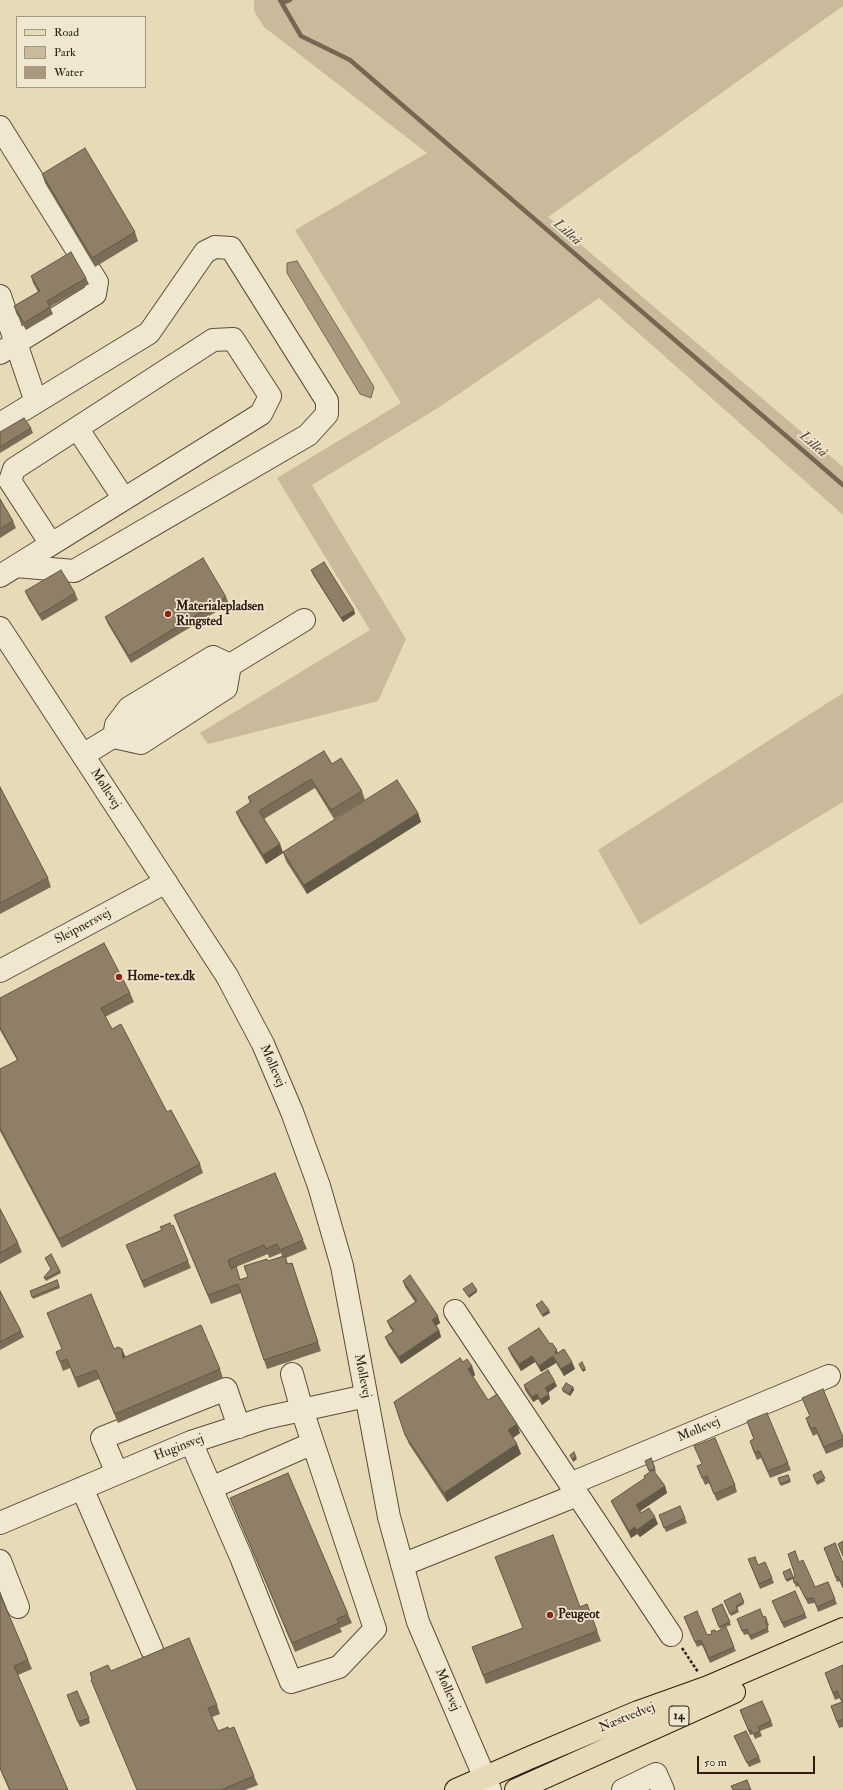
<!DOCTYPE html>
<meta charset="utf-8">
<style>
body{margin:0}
#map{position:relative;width:843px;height:1790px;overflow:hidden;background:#e7dab6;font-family:"IM FELL Double Pica",serif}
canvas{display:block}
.legend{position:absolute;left:16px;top:16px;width:130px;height:72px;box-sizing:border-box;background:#efe7d0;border:1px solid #a29683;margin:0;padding:5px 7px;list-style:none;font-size:12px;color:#2e1c10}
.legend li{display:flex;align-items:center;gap:8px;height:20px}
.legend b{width:20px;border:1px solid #a29683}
.scale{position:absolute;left:697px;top:1756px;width:118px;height:18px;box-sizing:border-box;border:2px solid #2e1c10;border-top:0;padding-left:5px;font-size:12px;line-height:14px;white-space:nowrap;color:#2e1c10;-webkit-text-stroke:3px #efe7d0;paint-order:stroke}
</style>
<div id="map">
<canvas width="843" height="1790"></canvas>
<ul class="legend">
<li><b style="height:5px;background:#e7dab6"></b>Road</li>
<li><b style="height:11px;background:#c8ba9a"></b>Park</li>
<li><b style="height:11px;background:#a8997e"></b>Water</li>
</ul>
<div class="scale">50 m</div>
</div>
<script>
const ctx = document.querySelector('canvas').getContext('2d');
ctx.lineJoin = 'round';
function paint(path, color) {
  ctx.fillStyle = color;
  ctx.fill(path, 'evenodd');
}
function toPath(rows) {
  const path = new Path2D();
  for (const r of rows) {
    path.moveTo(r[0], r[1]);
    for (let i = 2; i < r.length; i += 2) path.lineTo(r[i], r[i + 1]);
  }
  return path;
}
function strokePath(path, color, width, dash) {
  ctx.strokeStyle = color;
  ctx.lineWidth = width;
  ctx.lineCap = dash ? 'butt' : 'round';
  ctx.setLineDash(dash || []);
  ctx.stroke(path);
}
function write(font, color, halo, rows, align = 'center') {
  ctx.font = font + ' "IM FELL Double Pica",serif';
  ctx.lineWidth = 3.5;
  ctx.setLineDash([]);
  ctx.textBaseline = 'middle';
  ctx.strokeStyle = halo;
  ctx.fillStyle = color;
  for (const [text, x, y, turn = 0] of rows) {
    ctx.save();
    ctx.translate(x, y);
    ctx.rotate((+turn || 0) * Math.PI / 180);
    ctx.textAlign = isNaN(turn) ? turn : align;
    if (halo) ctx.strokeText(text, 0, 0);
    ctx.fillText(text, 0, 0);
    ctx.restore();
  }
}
paint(toPath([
 [254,0,843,0,843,6,548,217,843,467,843,515,599,298,441,406,312,485,406,639,378,701,208,744,200,733,370,630,277,478,401,403,295,230,427,153,264,27,254,11],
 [843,693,843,802,640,925,598,850]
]), '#c8ba9a');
const water = toPath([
 [297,261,374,387,371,398,360,394,287,273,287,263,297,261]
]);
paint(water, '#a8997e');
strokePath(water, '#776752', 1);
strokePath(toPath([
 [280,0,301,36,350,60,843,485],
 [282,3,290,0]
]), '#776752', 4.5);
const minor = toPath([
 [0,127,97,282,95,294,0,353],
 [0,296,36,402],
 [0,424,149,333,205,252,215,247,231,248,327,401,327,414,308,435,74,571,16,566],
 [77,428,124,499],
 [0,576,261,414,270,396,233,339,213,340,14,469,10,481,51,544],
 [0,628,227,976,263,1044,292,1112,319,1186,342,1266,389,1517,418,1622,490,1790],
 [213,657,230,665,226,688,141,743,114,737,116,725,129,708,213,657],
 [83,755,304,620],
 [0,971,166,882],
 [455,1311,671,1635],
 [191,1442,241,1557,291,1682,339,1667,375,1629,302,1410,292,1374],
 [117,1473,102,1438,226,1389,239,1427],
 [570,1484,829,1376],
 [82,1488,152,1650],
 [211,1488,313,1443],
 [0,1523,191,1442,265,1418,366,1396],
 [0,1561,18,1607],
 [402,1565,577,1495],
 [623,1790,656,1774,663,1790]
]);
const major = toPath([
 [456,1790,529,1758,638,1712,708,1687,843,1629],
 [516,1790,734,1692]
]);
strokePath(minor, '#5c4c3a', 24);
strokePath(major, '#2e1c10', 24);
strokePath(toPath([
 [682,1648,698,1672]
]), '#2e1c10', 2.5, [3, 2]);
strokePath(minor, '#efe7d0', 22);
strokePath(major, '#e7dab6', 22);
paint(toPath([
 [42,174,135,232,138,241,95,267,45,183],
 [31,276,86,278,89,284,50,307,53,314,26,330,16,313,14,306,38,292,33,283],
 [31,428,33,433,0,453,0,432],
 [0,499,13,521,16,528,0,538],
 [311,570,354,610,355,614,343,622,313,575],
 [25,591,75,593,78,600,42,621,28,598],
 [226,597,229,604,131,663,108,624,105,617],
 [332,764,362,791,365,800,334,819,315,788,264,819,280,844,283,853,266,864,240,821,236,812,250,803,248,797],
 [0,787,48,878,51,887,0,914],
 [418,813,421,822,307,894,286,861,283,852],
 [130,993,134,1002,105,1017,112,1029,167,1112,200,1164,203,1173,62,1248,0,1131,0,1069,17,1060,0,1030,0,998],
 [0,1209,18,1243,22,1252,0,1264],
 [174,1215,303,1240,307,1249,286,1258,288,1264,292,1263,321,1351,267,1369,241,1293,211,1304],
 [281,1253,282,1256,268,1261,248,1277,240,1279,236,1267,268,1254,269,1258],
 [171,1226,188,1261,191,1268,144,1288,126,1245],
 [45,1258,60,1271,61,1273,46,1281,44,1277,51,1269],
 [57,1280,60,1288,33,1299,30,1291],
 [403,1281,440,1323,436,1326,439,1330,441,1337,401,1364,388,1344,385,1337,393,1332,390,1328,387,1321,415,1302,405,1287],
 [0,1291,21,1331,24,1337,0,1350],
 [47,1313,114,1349,122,1349,125,1357,220,1369,223,1378,118,1423,99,1379,78,1388,70,1368,63,1371,56,1352,62,1349],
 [508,1348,557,1350,558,1353,572,1362,575,1369,564,1376,556,1363,541,1372,535,1362,521,1371,511,1355],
 [463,1362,472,1366,475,1375,473,1377,488,1400,520,1433,513,1438,517,1444,521,1454,447,1502,409,1444,405,1435],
 [524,1385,557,1386,548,1393,550,1399,542,1405,538,1399,533,1402,525,1390],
 [573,1387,574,1390,570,1396,563,1392,562,1389],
 [802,1398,843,1437,843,1447,826,1454,817,1434,813,1436,808,1425,806,1418,810,1416],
 [747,1421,788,1463,791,1470,770,1478,761,1458,757,1460,752,1448,750,1441,754,1440],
 [651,1458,656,1471,654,1472,665,1486,667,1493,640,1511,641,1513,658,1524,640,1537,637,1534,631,1538,614,1507,611,1501,645,1478,644,1476,650,1473,645,1461],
 [697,1466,735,1485,737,1492,717,1501,709,1483,705,1485],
 [821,1471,825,1481,817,1485,813,1475],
 [788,1475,791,1482,781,1486,778,1478],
 [230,1498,348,1614,352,1623,340,1628,342,1632,295,1652],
 [659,1515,685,1518,687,1523,666,1532],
 [824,1548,843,1563,840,1581,837,1582],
 [799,1562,815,1587,828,1582,837,1604,818,1612,815,1603,808,1604,799,1586,796,1587,793,1579,787,1582,783,1572,790,1569,794,1578,795,1577],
 [750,1564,772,1578,774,1583,760,1589],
 [740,1593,744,1604,737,1608,739,1612,731,1616,724,1601],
 [0,1594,32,1669,18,1675,68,1790,9,1790,0,1769],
 [587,1604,601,1641,486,1684,472,1647],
 [722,1604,731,1625,720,1629,712,1609],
 [774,1605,805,1614,807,1618,784,1628],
 [684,1617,707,1635,716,1632,734,1647,736,1651,710,1663,702,1645,697,1647],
 [763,1617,767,1620,769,1625,767,1626,769,1632,751,1640,748,1634,744,1635,737,1619],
 [843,1665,843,1727,839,1728,831,1706,842,1702,840,1698,835,1700,825,1673],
 [111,1671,217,1705,220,1714,212,1717,218,1731,254,1776,258,1785,245,1790,137,1790,91,1680,92,1680,90,1673],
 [69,1700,89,1718,90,1723,80,1727],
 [740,1710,771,1721,773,1726,760,1731,762,1736,755,1739,753,1734,750,1735],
 [734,1736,759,1757,761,1762,749,1767]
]), '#7a6d58');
paint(toPath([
 [354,610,355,614,343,622,341,618],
 [418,813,421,822,307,894,304,885],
 [280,844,283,853,266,864,263,855],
 [477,1290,477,1292,469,1298,468,1296],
 [549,1310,550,1313,543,1317,542,1315],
 [438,1316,440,1323,434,1327,432,1320],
 [439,1330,441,1337,401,1364,399,1357],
 [122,1349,126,1358,123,1358],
 [532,1356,535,1362,521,1371,519,1364],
 [553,1356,556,1363,541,1372,539,1366],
 [572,1362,575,1369,564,1376,561,1369],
 [472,1366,475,1375,471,1378,468,1369],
 [585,1368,586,1370,583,1372,582,1370],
 [555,1382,557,1386,547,1393,545,1388],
 [573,1387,574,1390,570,1396,569,1394],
 [537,1394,538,1399,533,1402,532,1397],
 [549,1394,550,1399,542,1405,540,1400],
 [517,1424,520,1433,511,1439,508,1430],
 [517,1444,521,1454,447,1502,444,1493],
 [576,1457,577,1459,573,1462,572,1459],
 [665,1486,667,1493,639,1512,636,1505],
 [655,1517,658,1524,640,1537,637,1530],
 [635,1527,637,1534,631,1538,629,1531]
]), '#635947');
const building = toPath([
 [85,148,135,232,92,258,42,174,85,148],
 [71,252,86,278,47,301,50,307,24,323,14,306,40,291,31,276,71,252],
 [24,418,31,428,0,447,0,432,24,418],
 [0,499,13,521,0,529,0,499],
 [203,558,226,597,129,656,105,617,203,558],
 [324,562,354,610,341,618,311,570,324,562],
 [61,570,75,593,39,615,25,591,61,570],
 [324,751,332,764,341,758,362,791,331,810,311,779,259,811,280,844,263,855,236,812,251,802,248,797,324,751],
 [397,780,418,813,304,885,283,852,397,780],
 [0,787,48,878,0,903,0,787],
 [104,943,130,993,101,1008,112,1029,121,1024,167,1112,171,1110,200,1164,59,1239,0,1128,0,1069,18,1060,0,1027,0,998,104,943],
 [275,1173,303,1240,280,1250,277,1244,266,1249,264,1245,228,1260,231,1269,236,1266,240,1280,248,1277,244,1266,267,1259,268,1261,285,1256,287,1264,292,1263,318,1342,264,1360,238,1284,208,1295,174,1215,275,1173],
 [0,1209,18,1243,0,1253,0,1209],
 [170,1223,171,1226,173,1225,188,1261,142,1281,126,1245,162,1230,160,1227,170,1223],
 [51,1254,60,1271,45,1279,44,1277,51,1269,45,1258,51,1254],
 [410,1275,438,1316,432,1320,439,1330,399,1357,385,1337,394,1331,387,1321,417,1301,403,1281,410,1275],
 [57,1280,59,1286,32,1297,30,1291,57,1280],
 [472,1283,477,1290,468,1296,463,1289,472,1283],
 [0,1291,21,1331,0,1342,0,1291],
 [91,1294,114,1349,118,1347,122,1349,123,1358,201,1325,220,1369,115,1414,96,1370,75,1378,67,1359,60,1362,56,1352,62,1349,47,1313,91,1294],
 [542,1301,549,1310,542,1315,536,1305,542,1301],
 [539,1328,550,1344,552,1343,557,1350,555,1352,556,1354,564,1349,572,1362,561,1369,553,1356,539,1366,532,1356,519,1364,508,1348,539,1328],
 [460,1358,463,1362,467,1359,472,1366,468,1369,488,1400,497,1394,517,1424,508,1430,517,1444,444,1493,405,1435,394,1402,460,1358],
 [582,1362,585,1368,582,1370,579,1364,582,1362],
 [548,1370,555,1382,545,1388,549,1394,540,1400,537,1394,532,1397,524,1385,548,1370],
 [566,1383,573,1387,569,1394,562,1389,566,1383],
 [823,1389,843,1437,843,1439,824,1447,815,1427,811,1429,806,1418,810,1416,802,1398,823,1389],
 [767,1413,788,1463,768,1471,759,1451,755,1453,750,1441,754,1439,747,1421,767,1413],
 [715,1438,735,1485,714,1494,707,1476,702,1478,697,1466,702,1464,694,1446,715,1438],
 [574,1452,576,1457,572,1459,570,1455,574,1452],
 [651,1458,655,1468,649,1471,645,1461,651,1458],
 [653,1470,665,1486,636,1505,641,1513,649,1508,655,1517,637,1530,635,1527,629,1531,611,1501,645,1478,644,1476,653,1470],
 [821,1471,825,1478,816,1482,813,1475,821,1471],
 [288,1473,348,1614,337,1619,339,1623,292,1643,230,1498,288,1473],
 [788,1475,790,1480,780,1484,778,1478,788,1475],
 [680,1506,685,1518,664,1528,659,1515,680,1506],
 [553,1535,580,1607,587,1604,597,1631,483,1675,472,1647,523,1628,495,1557,553,1535],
 [843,1541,843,1556,838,1544,843,1541],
 [835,1543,843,1563,843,1588,838,1576,836,1577,824,1548,835,1543],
 [795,1551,799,1562,803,1560,815,1587,828,1582,835,1599,817,1607,813,1598,806,1599,797,1582,794,1583,793,1578,795,1577,794,1572,788,1554,795,1551],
 [755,1557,758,1565,765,1562,772,1578,759,1584,748,1559,755,1557],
 [790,1569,793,1577,786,1580,783,1572,790,1569],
 [795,1591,805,1614,782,1623,772,1601,795,1591],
 [740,1593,744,1602,736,1606,738,1610,730,1614,724,1601,740,1593],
 [0,1594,28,1660,14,1666,68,1790,10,1790,0,1768,0,1594],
 [722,1604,730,1622,719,1627,712,1609,722,1604],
 [760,1609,763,1617,765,1616,767,1620,765,1621,768,1628,750,1636,747,1629,742,1631,737,1619,760,1609],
 [697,1611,707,1635,712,1634,711,1631,715,1630,716,1632,726,1627,734,1647,709,1658,701,1640,695,1642,684,1617,697,1611],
 [189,1638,217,1705,208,1708,218,1731,228,1727,229,1729,234,1727,254,1776,221,1790,137,1790,91,1680,92,1679,90,1673,108,1665,111,1671,189,1638],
 [843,1665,843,1719,837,1722,831,1706,842,1702,837,1691,833,1693,825,1673,843,1665],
 [77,1691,89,1718,78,1722,67,1695,77,1691],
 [762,1701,771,1721,758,1727,760,1731,753,1734,751,1730,749,1731,740,1710,762,1701],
 [746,1731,759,1757,747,1763,734,1736,746,1731],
 [747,1780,751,1790,733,1790,731,1786,747,1780]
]);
paint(building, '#8e7f66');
strokePath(building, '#635947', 1);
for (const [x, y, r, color] of [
 [168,614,4,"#8f2418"],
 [119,977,4,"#8f2418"],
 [550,1615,4,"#8f2418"]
]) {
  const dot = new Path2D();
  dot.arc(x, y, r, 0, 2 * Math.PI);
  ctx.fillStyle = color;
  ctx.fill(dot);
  strokePath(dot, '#efe7d0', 1.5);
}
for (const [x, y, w] of [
 [679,1716,20]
]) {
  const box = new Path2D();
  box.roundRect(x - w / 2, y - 10, w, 20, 3);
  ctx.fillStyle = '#efe7d0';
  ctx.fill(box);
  strokePath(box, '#2e1c10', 1);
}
write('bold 12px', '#2e1c10', null, [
 ["14",679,1716]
]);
write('bold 13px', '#2e1c10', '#efe7d0', [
 ["Materialepladsen",176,607],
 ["Ringsted",176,622],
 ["Home-tex.dk",127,977],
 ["Peugeot",558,1615]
], 'left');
write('13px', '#2e1c10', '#efe7d0', [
 ["Møllevej",105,789,57],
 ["Sleipnersvej",83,927,-28],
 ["Møllevej",272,1066,66],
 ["Møllevej",362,1376,79],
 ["Møllevej",699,1430,-23],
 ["Huginsvej",179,1448,-21],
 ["Møllevej",447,1690,67],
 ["Næstvedvej",627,1718,-22]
]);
write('italic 14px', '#594836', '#efe7d0', [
 ["Lilleå",567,233,41],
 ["Lilleå",813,445,41]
]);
</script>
